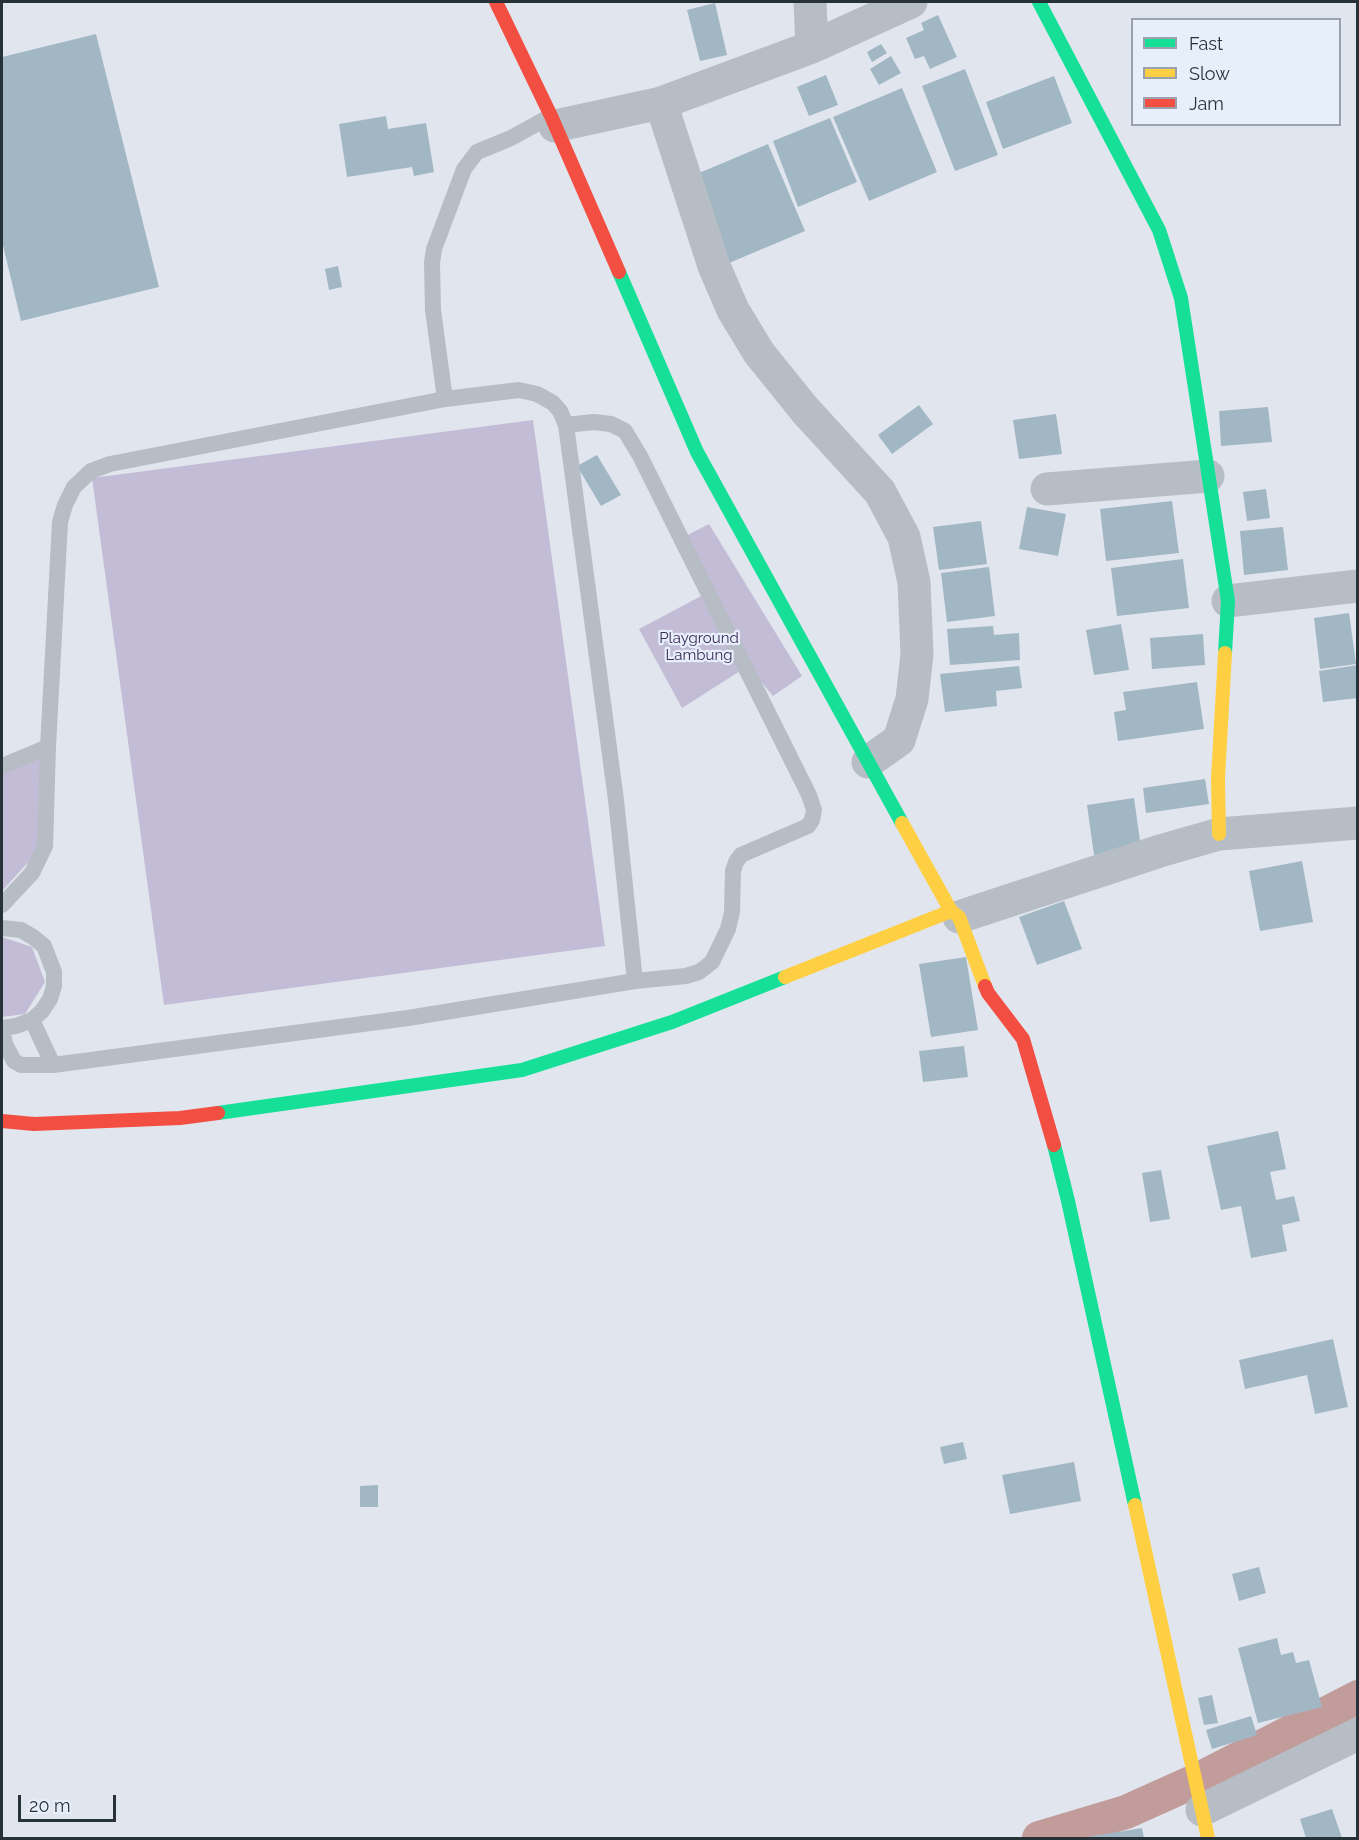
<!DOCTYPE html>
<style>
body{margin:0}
#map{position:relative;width:1359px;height:1840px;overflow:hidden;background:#e1e6ee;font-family:Raleway,sans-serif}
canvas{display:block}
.frame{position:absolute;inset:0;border:3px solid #273238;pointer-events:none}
.legend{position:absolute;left:1131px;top:18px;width:210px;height:108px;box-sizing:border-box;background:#e7effb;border:2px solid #9aa3ad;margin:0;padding:8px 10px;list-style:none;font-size:18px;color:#273238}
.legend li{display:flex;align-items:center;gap:12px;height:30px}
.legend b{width:30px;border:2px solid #9aa3ad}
.scale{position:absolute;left:18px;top:1795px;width:98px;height:27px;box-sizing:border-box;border:3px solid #273238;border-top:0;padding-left:8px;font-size:18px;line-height:21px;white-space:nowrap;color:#273238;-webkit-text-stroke:4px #e7effb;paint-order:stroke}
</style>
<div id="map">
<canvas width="1359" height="1840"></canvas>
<div class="frame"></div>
<ul class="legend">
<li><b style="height:8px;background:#16e098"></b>Fast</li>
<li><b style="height:8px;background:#ffcf43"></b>Slow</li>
<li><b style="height:8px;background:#f24e42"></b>Jam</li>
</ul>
<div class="scale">20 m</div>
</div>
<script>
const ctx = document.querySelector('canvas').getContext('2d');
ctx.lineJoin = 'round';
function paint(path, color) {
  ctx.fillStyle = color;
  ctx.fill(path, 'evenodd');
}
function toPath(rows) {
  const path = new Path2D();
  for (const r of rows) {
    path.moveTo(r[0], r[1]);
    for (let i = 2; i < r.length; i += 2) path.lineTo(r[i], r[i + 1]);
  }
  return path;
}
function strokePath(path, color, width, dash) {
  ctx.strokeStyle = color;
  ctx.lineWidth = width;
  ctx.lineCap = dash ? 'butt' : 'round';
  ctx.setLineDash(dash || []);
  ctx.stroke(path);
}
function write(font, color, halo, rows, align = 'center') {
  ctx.font = font + ' Raleway,sans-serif';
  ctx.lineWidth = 4.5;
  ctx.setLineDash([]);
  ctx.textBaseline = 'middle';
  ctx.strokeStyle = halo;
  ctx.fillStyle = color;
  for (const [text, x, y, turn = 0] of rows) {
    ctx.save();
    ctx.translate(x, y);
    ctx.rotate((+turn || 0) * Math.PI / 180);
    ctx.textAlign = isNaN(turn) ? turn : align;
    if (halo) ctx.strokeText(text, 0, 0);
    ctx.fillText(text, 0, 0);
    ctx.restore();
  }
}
paint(toPath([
 [533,420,605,946,164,1005,92,478],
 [709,524,802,676,773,696,748,666,682,708,639,629,703,595,674,542],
 [44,750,42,847,2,891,2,768],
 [2,937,32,947,45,982,25,1014,2,1017]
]), '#c3bcd7');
strokePath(toPath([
 [1039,1838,1126,1812,1195,1781,1358,1697]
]), '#c19c9b', 34);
paint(toPath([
 [715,3,727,55,700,61,687,10],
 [938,15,957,57,930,69,924,56,915,59,906,38,924,30,921,23],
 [96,34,159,287,21,321,2,241,2,57],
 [881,44,887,53,872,62,867,52],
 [891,56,901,73,879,85,870,69],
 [965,69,998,155,955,171,922,86],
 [826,75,838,105,809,116,797,87],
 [1054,76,1072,123,1003,149,986,102],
 [902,88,937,172,869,201,833,117],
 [386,116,388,129,426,123,434,172,414,176,412,167,347,177,339,124],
 [830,118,857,182,798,207,773,141],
 [768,144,805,231,729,263,692,176],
 [338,266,342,287,329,290,325,269],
 [919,405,933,424,892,454,878,435],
 [1268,407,1272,442,1221,446,1219,411],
 [1056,414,1062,454,1019,459,1013,420],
 [597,455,621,495,601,506,577,466],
 [1266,489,1270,518,1247,521,1243,492],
 [1172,501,1179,553,1106,561,1100,509],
 [1027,507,1066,514,1058,556,1019,549],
 [981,521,987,564,939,570,933,527],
 [1283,527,1288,570,1244,575,1240,531],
 [1183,559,1189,608,1117,616,1111,568],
 [989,567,995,616,947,622,941,573],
 [1349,613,1356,664,1320,669,1314,618],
 [1121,624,1129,670,1094,675,1086,630],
 [993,626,994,635,1019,633,1020,660,950,665,947,629],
 [1203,634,1205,665,1152,669,1150,638],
 [1358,665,1358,698,1323,702,1319,671],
 [1019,666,1022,688,996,691,997,706,945,712,940,674],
 [1197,682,1204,729,1118,741,1114,712,1126,710,1123,692],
 [1205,779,1209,804,1146,813,1143,788],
 [1134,798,1141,848,1094,855,1087,805],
 [1302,861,1313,922,1260,931,1249,871],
 [1064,901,1082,949,1037,965,1019,917],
 [966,957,978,1030,931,1037,919,964],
 [964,1046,968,1077,923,1082,919,1051],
 [1278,1131,1286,1169,1270,1172,1276,1200,1294,1196,1300,1221,1282,1225,1287,1251,1251,1258,1241,1206,1221,1210,1207,1146],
 [1161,1170,1170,1219,1150,1222,1142,1173],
 [1333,1339,1348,1407,1315,1414,1307,1375,1245,1389,1239,1360],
 [963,1442,967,1459,944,1464,940,1447],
 [1074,1462,1081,1501,1010,1514,1002,1475],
 [378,1485,378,1507,360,1507,360,1486],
 [1259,1567,1266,1593,1239,1601,1232,1574],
 [1277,1638,1281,1655,1293,1652,1296,1663,1309,1660,1322,1707,1258,1723,1238,1648],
 [1212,1695,1218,1723,1204,1725,1198,1698],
 [1251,1716,1257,1735,1212,1749,1206,1730],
 [1332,1809,1342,1838,1306,1838,1300,1819],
 [1142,1828,1144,1838,1087,1838,1087,1837]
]), '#a1b7c3');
strokePath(toPath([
 [566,425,594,422,611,424,625,431,640,456,809,795,814,810,812,820,808,826,741,855,736,862,733,871,732,912,728,929,712,962,699,972,686,976,635,981],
 [2,766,48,747,60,522,65,505,74,487,91,471,110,464,445,399],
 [2,905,32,873,45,846,48,747],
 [2,928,21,930,33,937,44,946,54,972,54,986,50,999,42,1011,32,1020,16,1026,2,1028],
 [32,1020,53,1065],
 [2,1029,5,1044,14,1061,21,1065,53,1065,408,1018,635,981,616,800,566,425,560,411,553,403,537,394,519,390,445,399,433,310,432,263,434,249,464,169,477,152,511,138,551,116]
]), '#b7bdc4', 16);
strokePath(toPath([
 [810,2,812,47],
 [661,103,714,266,733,310,759,353,805,410,880,492,904,537,914,582,917,654,912,699,899,740,868,762],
 [555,126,661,103,812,47,911,2],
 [1047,489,1208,476],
 [1228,601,1358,586],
 [959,917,1160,851,1219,834,1358,823],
 [1202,1810,1358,1734]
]), '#b7bdc4', 33);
strokePath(toPath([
 [1039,2,1159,230,1181,298,1228,601,1225,653],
 [619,272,697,452,902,823],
 [218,1113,522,1070,672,1022,785,977],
 [1054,1145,1068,1201,1135,1505]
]), '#16e098', 14);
strokePath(toPath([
 [902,823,951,911,959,917,985,986],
 [1219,834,1218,778,1225,653],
 [785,977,951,911],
 [1135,1505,1208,1838]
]), '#ffcf43', 14);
strokePath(toPath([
 [496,2,551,116,619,272],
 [985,986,988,993,1023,1039,1054,1145],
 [2,1121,34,1124,180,1118,218,1113]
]), '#f24e42', 14);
write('15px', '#3c2958', '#e7effb', [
 ["Playground",699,638],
 ["Lambung",699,655]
]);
</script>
